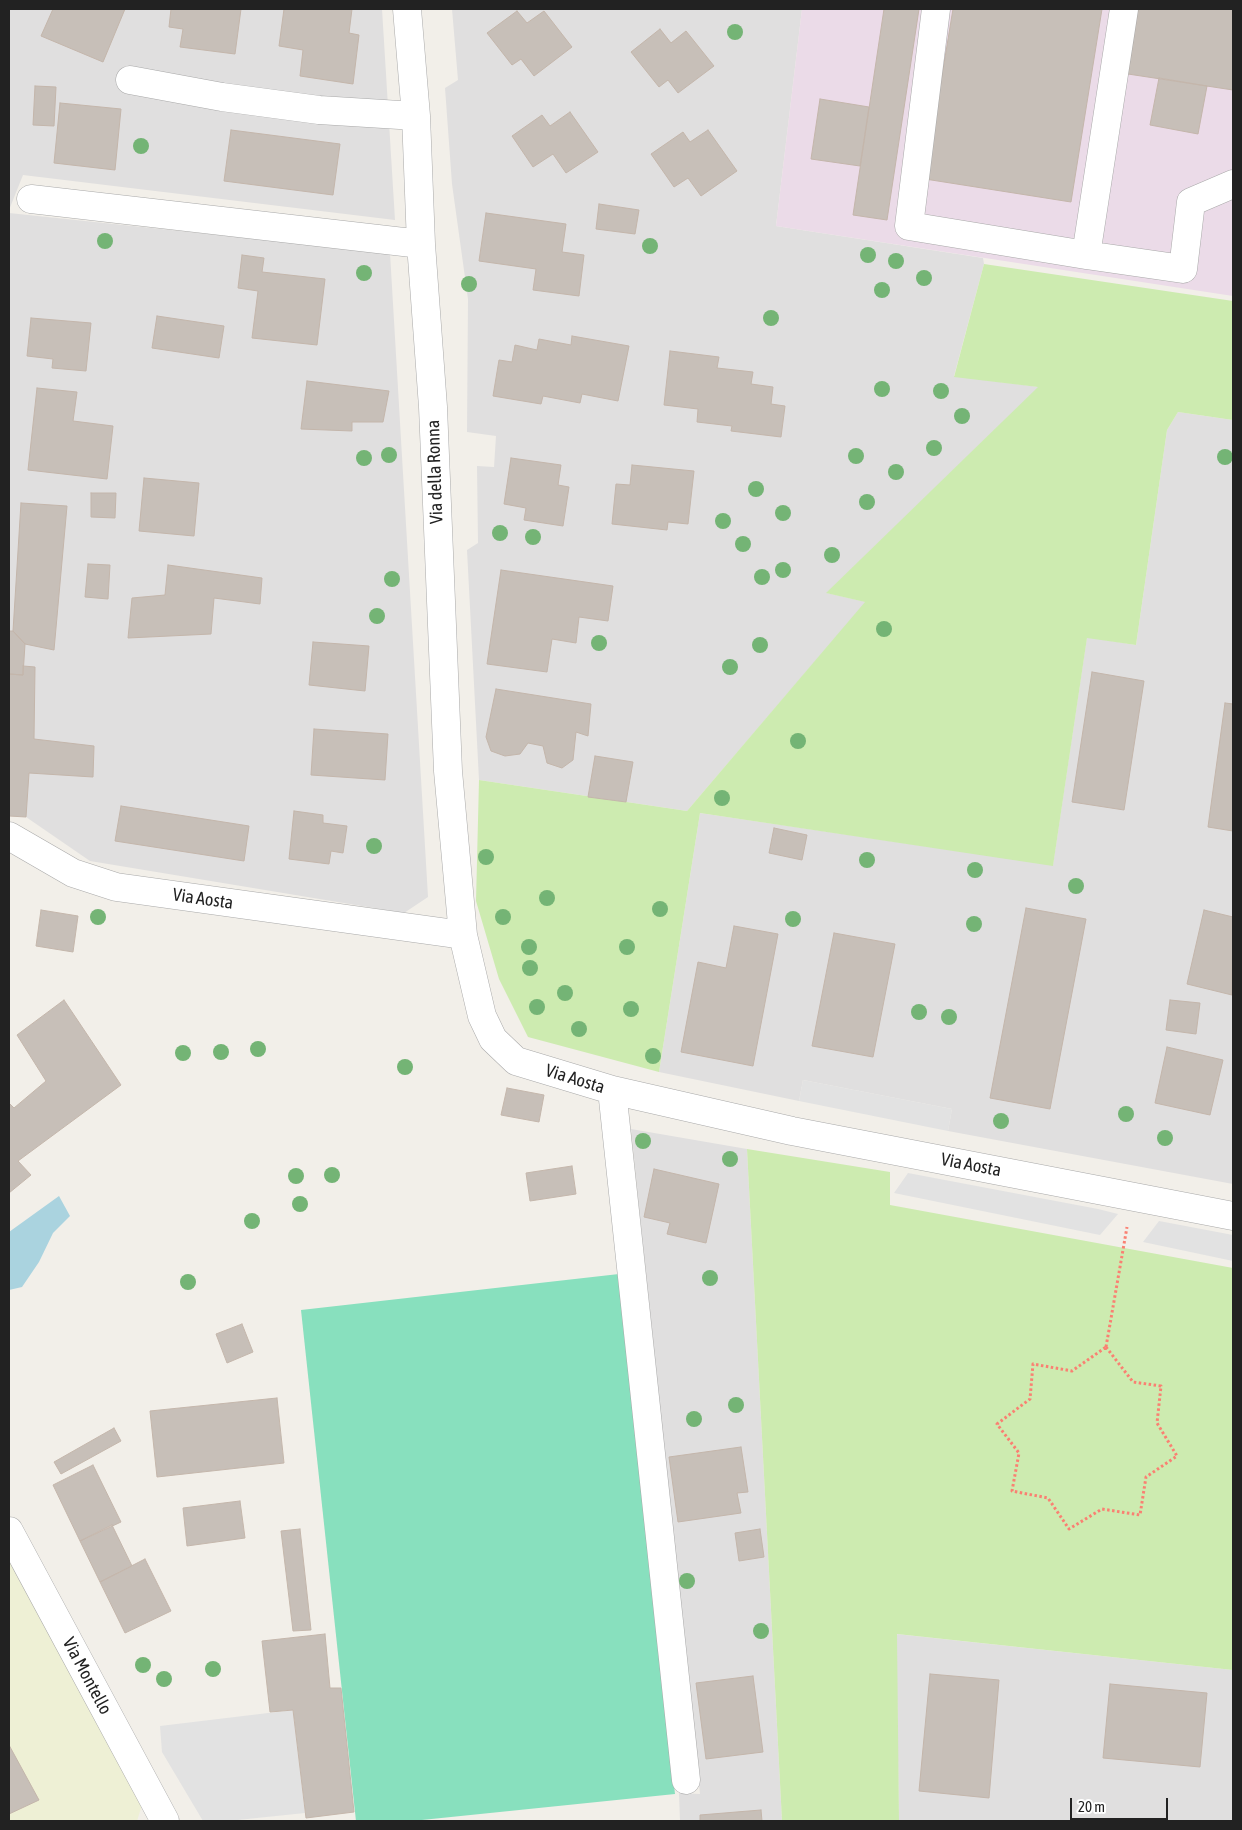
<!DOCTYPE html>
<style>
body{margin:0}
#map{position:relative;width:1242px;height:1830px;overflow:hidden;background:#f2efe9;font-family:"Asap Condensed",sans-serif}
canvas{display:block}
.frame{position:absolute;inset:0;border:10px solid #222;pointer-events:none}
.scale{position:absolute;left:1070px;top:1798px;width:98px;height:22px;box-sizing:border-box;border:2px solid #222;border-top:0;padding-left:6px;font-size:15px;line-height:18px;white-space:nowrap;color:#222;-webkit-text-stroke:4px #fff;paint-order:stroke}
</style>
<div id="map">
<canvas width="1242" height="1830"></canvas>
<div class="frame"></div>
<div class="scale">20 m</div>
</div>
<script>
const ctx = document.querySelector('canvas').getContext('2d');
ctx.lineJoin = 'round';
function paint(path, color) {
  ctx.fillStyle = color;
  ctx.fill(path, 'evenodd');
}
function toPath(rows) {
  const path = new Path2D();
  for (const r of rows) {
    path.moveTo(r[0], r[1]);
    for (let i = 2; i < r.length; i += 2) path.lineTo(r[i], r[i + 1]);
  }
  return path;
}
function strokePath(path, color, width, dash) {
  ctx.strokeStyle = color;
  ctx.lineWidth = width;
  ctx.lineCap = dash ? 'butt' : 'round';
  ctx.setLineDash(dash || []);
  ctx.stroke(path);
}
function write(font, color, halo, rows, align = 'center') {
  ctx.font = font + ' "Asap Condensed",sans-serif';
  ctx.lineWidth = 4.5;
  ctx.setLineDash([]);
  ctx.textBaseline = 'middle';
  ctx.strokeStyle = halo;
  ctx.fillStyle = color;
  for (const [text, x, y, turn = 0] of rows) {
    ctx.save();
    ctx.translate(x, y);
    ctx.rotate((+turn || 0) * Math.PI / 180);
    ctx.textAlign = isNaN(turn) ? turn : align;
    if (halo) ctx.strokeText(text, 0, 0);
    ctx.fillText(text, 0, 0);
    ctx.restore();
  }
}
paint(toPath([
 [9,9,382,9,395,220,23,175,9,210],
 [452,9,802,9,776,226,983,258,984,264,954,376,1039,387,827,593,866,602,687,811,479,780,467,550,478,543,477,466,494,467,496,436,467,432,468,299,452,184,445,88,458,80],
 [9,213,390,253,428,897,404,913,90,861,26,817,9,816],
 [1178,412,1233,420,1233,1184,948,1131,952,1109,803,1080,799,1101,659,1072,700,813,1053,865,1087,637,1136,645,1167,430],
 [631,1129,747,1149,782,1821,680,1821,679,1793,700,1794],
 [896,1634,1233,1670,1233,1821,899,1821]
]), '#e0dfdf');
paint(toPath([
 [802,9,1233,9,1233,296,776,226]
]), '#ebdbe8');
paint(toPath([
 [9,1557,143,1802,137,1821,9,1821]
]), '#eef0d5');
paint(toPath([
 [984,264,1233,301,1233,420,1178,412,1167,430,1136,645,1087,638,1053,866,700,813,659,1072,528,1037,499,979,476,901,479,780,687,811,865,602,826,593,1038,387,954,377],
 [747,1149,890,1172,890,1205,1233,1268,1233,1670,897,1634,899,1821,782,1821]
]), '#cdebb0');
paint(toPath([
 [619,1274,675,1794,412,1821,356,1821,301,1310]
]), '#88e0be');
paint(toPath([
 [803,1080,952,1109,948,1131,799,1101],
 [908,1173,1098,1209,1118,1214,1100,1235,894,1193],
 [1159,1221,1233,1235,1233,1261,1143,1242],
 [293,1710,305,1813,228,1821,203,1821,162,1752,160,1726]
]), '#e2e2e2');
paint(toPath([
 [59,1196,70,1216,53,1233,39,1262,22,1287,9,1290,9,1232]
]), '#aad3df');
const building = toPath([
 [53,9,125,9,103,62,41,36,53,9],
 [171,9,241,9,235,54,180,47,183,29,169,27,171,9],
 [284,9,352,9,349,33,359,35,353,84,300,76,303,50,279,46,284,9],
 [884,9,919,9,887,220,853,215,884,9],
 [953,9,1102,9,1071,202,925,179,953,9],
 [1138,9,1233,9,1233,90,1128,74,1138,9],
 [517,11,527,23,544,11,572,47,534,76,521,59,512,65,487,33,517,11],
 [660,29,671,43,686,31,714,66,678,93,668,80,659,87,631,52,660,29],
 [1159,78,1207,86,1198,134,1150,125,1159,78],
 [35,86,56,87,54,126,33,125,35,86],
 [820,99,869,107,860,166,811,159,820,99],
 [60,103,121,109,115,170,54,163,60,103],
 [570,112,598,152,566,173,553,154,533,167,512,136,542,115,550,126,570,112],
 [231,130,340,144,333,195,224,181,231,130],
 [708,130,737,171,701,196,688,178,674,187,651,154,683,132,690,142,708,130],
 [599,204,639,210,635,234,596,229,599,204],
 [486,213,566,224,562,252,584,255,579,296,533,290,536,269,479,261,486,213],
 [242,255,264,258,262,272,325,279,317,345,252,338,258,291,238,288,242,255],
 [157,316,224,326,219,358,152,348,157,316],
 [31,318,91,323,86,371,52,368,53,359,27,356,31,318],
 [572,336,629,346,618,401,582,394,580,403,543,396,541,404,493,396,499,360,512,362,515,345,537,350,539,339,571,345,572,336],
 [670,351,719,357,717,368,753,372,751,384,773,387,771,404,785,406,781,437,731,431,732,426,697,422,698,409,664,405,670,351],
 [307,381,389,391,383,422,352,422,352,431,301,429,307,381],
 [37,388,77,392,73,421,113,426,107,479,28,470,37,388],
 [511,458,561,465,558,485,569,487,563,526,524,520,526,508,504,504,511,458],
 [632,465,694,471,688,524,668,522,667,530,612,524,616,484,630,485,632,465],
 [144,478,199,483,194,536,139,531,144,478],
 [91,493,116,493,115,518,91,517,91,493],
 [21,503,67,506,54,650,25,644,13,631,21,503],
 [88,564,110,565,108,599,85,597,88,564],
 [168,565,262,578,260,604,214,598,211,634,128,638,132,598,165,595,168,565],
 [501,570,613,586,608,621,579,617,576,643,552,639,547,672,487,664,501,570],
 [9,631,13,631,25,644,23,675,9,674,9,631],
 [313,642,369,646,365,691,309,685,313,642],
 [23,666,35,667,34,739,94,746,93,777,29,773,26,817,9,816,9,674,23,675,23,666],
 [1092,672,1144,681,1124,810,1072,802,1092,672],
 [496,689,591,704,588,736,576,732,573,760,562,768,547,763,543,746,528,743,520,754,505,756,491,751,486,737,496,689],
 [1225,703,1233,704,1233,831,1208,827,1225,703],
 [314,729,388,734,385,780,311,775,314,729],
 [595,756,633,762,626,802,588,797,595,756],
 [121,806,249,826,244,861,115,841,121,806],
 [294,811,323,815,323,823,347,826,343,853,331,851,329,864,289,859,294,811],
 [774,828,807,835,802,860,769,853,774,828],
 [1026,908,1086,919,1050,1109,990,1098,1026,908],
 [41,910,78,916,73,952,36,946,41,910],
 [1204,910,1233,917,1232,995,1187,984,1204,910],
 [734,926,778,934,753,1066,681,1052,698,962,726,968,734,926],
 [834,933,895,944,873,1057,812,1046,834,933],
 [64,1000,121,1085,18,1161,31,1175,9,1193,9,1103,14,1108,46,1081,17,1035,64,1000],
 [1170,1000,1200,1003,1196,1034,1166,1030,1170,1000],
 [1167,1047,1223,1060,1210,1115,1155,1103,1167,1047],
 [507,1088,544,1095,539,1122,501,1115,507,1088],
 [572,1166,576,1194,530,1201,526,1173,572,1166],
 [654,1169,719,1184,706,1243,667,1234,670,1223,644,1217,654,1169],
 [242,1324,253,1352,227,1363,216,1334,242,1324],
 [277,1398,284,1463,157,1477,150,1411,277,1398],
 [114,1428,121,1441,61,1474,54,1462,114,1428],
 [741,1447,748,1492,737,1493,741,1513,678,1522,669,1457,741,1447],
 [93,1465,121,1522,80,1541,53,1485,93,1465],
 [240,1501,245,1538,187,1546,183,1508,240,1501],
 [112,1525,132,1566,100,1582,80,1541,112,1525],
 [300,1529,311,1630,293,1631,281,1531,300,1529],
 [760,1529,764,1557,739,1561,735,1533,760,1529],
 [145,1559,171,1611,125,1633,100,1582,145,1559],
 [325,1634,330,1688,341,1688,354,1812,306,1818,293,1710,270,1712,262,1641,325,1634],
 [930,1674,999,1680,989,1798,919,1791,930,1674],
 [753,1676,763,1752,706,1759,696,1683,753,1676],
 [1110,1684,1207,1693,1200,1767,1103,1758,1110,1684],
 [9,1745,39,1800,9,1814,9,1745],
 [761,1810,762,1821,700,1821,700,1815,761,1810]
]);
paint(building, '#c7bfb8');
strokePath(building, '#c4b6ab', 1);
const minor = toPath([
 [407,9,416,116,421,244,433,407,448,771,463,935,482,1016,493,1039,516,1061,612,1090,792,1131,1233,1216],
 [936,9,909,226,1086,255],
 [1124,9,1086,255,1183,269,1191,202,1233,184],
 [130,80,222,97,319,110,416,116],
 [31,199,421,244],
 [9,836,73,873,116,887,463,935],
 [612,1090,686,1780],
 [9,1531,165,1821]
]);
strokePath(minor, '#a9a9a9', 29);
strokePath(toPath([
 [1106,1347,1133,1382,1161,1386,1157,1423,1177,1456,1146,1477,1140,1515,1102,1509,1069,1529,1048,1498,1012,1491,1019,1453,997,1424,1030,1399,1033,1364,1072,1371,1106,1347],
 [1106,1347,1127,1227]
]), '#fa8072', 3, [2.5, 2.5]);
strokePath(minor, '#fff', 28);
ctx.fillStyle = '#74b475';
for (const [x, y] of [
 [735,32],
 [141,146],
 [105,241],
 [650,246],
 [868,255],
 [896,261],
 [364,273],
 [924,278],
 [469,284],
 [882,290],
 [771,318],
 [882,389],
 [941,391],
 [962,416],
 [934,448],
 [389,455],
 [856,456],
 [1225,457],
 [364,458],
 [896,472],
 [756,489],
 [867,502],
 [783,513],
 [723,521],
 [500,533],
 [533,537],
 [743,544],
 [832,555],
 [783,570],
 [762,577],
 [392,579],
 [377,616],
 [884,629],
 [599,643],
 [760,645],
 [730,667],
 [798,741],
 [722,798],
 [374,846],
 [486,857],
 [867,860],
 [975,870],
 [1076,886],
 [547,898],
 [660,909],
 [98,917],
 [503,917],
 [793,919],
 [974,924],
 [529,947],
 [627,947],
 [530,968],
 [565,993],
 [537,1007],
 [631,1009],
 [919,1012],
 [949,1017],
 [579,1029],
 [258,1049],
 [221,1052],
 [183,1053],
 [653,1056],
 [405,1067],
 [1126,1114],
 [1001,1121],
 [1165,1138],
 [643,1141],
 [730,1159],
 [332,1175],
 [296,1176],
 [300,1204],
 [252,1221],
 [710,1278],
 [188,1282],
 [736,1405],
 [694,1419],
 [687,1581],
 [761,1631],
 [143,1665],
 [213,1669],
 [164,1679]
]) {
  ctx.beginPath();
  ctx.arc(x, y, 8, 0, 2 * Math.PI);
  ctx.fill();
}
write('18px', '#222', '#fff', [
 ["Via della Ronna",435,472,-92],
 ["Via Aosta",203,899,8],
 ["Via Aosta",575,1079,17],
 ["Via Aosta",971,1165,11],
 ["Via Montello",87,1676,62]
]);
</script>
